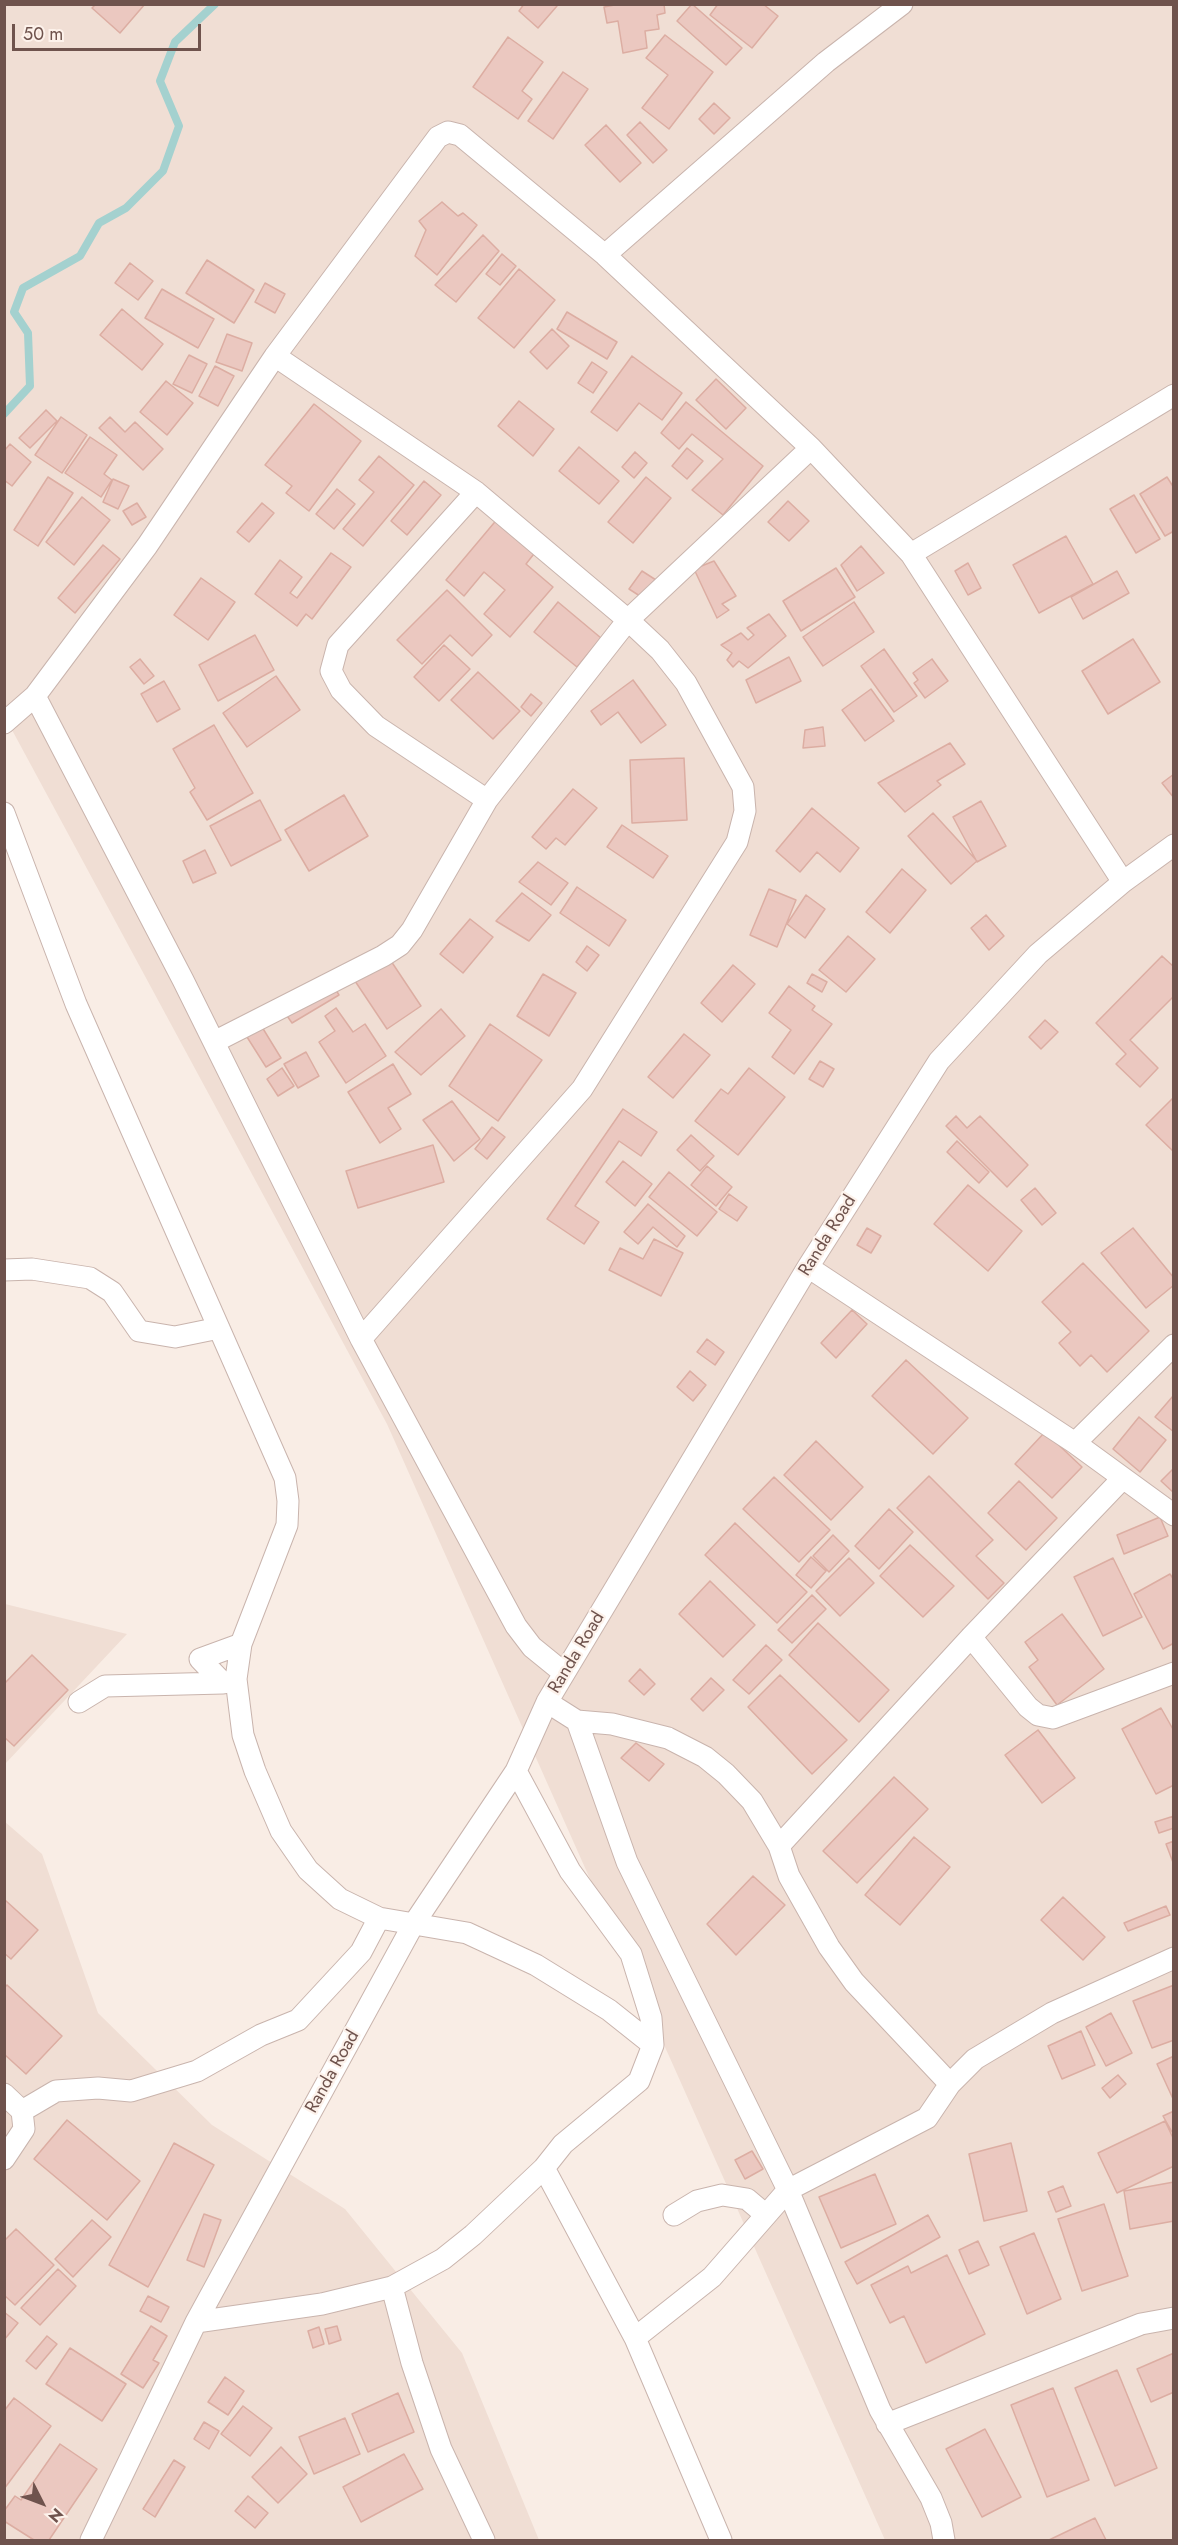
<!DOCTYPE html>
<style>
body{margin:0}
#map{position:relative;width:1178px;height:2545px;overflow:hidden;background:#f9ede5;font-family:Jost,sans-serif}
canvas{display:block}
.frame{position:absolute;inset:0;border:6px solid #6f534d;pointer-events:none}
.north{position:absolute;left:12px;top:2473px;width:60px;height:60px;-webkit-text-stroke:4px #fdf2eb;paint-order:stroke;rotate:132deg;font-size:16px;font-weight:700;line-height:24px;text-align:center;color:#6f534d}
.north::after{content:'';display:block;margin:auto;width:21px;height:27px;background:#6f534d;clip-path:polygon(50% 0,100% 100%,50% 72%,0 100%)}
.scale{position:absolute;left:12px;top:24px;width:189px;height:27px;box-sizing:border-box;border:3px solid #6f534d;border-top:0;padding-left:8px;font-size:18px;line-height:21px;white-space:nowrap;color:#6f534d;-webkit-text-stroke:4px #fdf2eb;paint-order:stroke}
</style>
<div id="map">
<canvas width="1178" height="2545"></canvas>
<div class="frame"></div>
<div class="north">N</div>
<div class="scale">50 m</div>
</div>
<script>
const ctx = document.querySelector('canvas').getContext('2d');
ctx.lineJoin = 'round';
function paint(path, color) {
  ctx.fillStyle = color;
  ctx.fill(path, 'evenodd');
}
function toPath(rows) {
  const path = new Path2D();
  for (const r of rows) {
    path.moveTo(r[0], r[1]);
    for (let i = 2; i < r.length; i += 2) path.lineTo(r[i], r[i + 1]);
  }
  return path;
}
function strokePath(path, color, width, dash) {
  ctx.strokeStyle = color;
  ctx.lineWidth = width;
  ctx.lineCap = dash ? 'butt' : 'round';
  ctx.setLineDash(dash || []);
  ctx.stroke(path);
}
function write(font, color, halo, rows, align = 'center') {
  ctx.font = font + ' Jost,sans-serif';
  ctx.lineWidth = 4.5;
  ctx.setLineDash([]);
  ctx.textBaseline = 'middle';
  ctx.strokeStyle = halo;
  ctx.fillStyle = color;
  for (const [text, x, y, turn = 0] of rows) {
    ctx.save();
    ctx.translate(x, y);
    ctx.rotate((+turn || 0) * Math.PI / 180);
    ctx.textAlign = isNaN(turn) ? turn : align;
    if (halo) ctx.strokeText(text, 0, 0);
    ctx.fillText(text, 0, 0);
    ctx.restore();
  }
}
paint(toPath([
 [5,5,1173,5,1173,2540,885,2540,387,1424,5,717],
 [5,1604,127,1634,5,1764],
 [4,1821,42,1854,98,2013,212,2125,345,2209,462,2353,539,2540,5,2540]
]), '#f0ded4');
strokePath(toPath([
 [4,414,30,386,28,333,14,312,23,288,80,256,99,223,126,208,163,171,179,126,160,81,175,42,215,4]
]), '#a4d1cf', 8);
const building = toPath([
 [96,4,145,4,120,33,92,8,96,4],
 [524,4,555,4,557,6,538,28,519,11,524,4],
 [620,4,664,4,665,13,657,15,659,29,645,31,647,48,623,53,618,21,607,23,604,7,620,4],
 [692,4,742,48,726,65,677,21,692,4],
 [718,4,763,4,778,16,752,48,710,15,718,4],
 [665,35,713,72,669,129,642,108,668,75,646,58,665,35],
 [508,37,543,62,522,91,532,99,518,119,473,87,508,37],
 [563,72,588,89,553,139,528,121,563,72],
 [714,103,730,118,714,134,699,119,714,103],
 [640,122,667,150,653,163,627,135,640,122],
 [606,125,641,163,620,182,585,145,606,125],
 [442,202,458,216,463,213,477,225,437,275,415,256,426,230,419,221,442,202],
 [483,235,499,251,456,302,435,285,483,235],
 [502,254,516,266,500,285,486,274,502,254],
 [207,260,254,290,234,323,186,293,207,260],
 [130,263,153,281,138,300,115,283,130,263],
 [519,269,555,300,514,348,478,318,519,269],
 [265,283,285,294,275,313,255,302,265,283],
 [162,289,214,319,198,348,145,318,162,289],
 [122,309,163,344,142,370,100,335,122,309],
 [567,312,617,342,607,359,557,329,567,312],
 [552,329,569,346,547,369,530,352,552,329],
 [227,334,252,343,242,371,216,362,227,334],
 [189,355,207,364,192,393,173,384,189,355],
 [632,356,682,393,662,420,639,403,617,431,591,412,632,356],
 [592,362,607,372,593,393,578,383,592,362],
 [215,366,234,376,218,406,199,396,215,366],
 [716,379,746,408,726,429,696,400,716,379],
 [166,381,193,403,167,435,140,412,166,381],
 [519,401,554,429,533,456,498,426,519,401],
 [686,402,763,466,723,515,692,490,723,459,692,434,679,449,661,433,686,402],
 [314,404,361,441,309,511,286,493,292,486,265,465,314,404],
 [46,410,57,421,30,448,19,438,46,410],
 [61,417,87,435,62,473,35,455,61,417],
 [110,417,125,432,135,422,163,449,143,470,99,428,110,417],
 [90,437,117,455,104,474,112,480,101,497,65,473,90,437],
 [10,444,31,462,12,486,4,480,4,451,10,444],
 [579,447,619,481,599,504,559,471,579,447],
 [687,448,703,461,687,479,672,466,687,448],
 [635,452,647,463,634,478,622,467,635,452],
 [379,456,414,485,363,546,343,529,374,492,359,480,379,456],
 [48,477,73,493,38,546,14,530,48,477],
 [646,477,671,498,633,543,608,522,646,477],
 [1167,477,1174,488,1174,531,1165,536,1140,494,1167,477],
 [113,479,129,486,118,509,103,502,113,479],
 [424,481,441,495,407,535,391,521,424,481],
 [337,489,355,504,334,529,316,514,337,489],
 [1134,495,1160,539,1136,553,1110,509,1134,495],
 [82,497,110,520,74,565,46,542,82,497],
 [788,501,809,521,789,541,768,522,788,501],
 [137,503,146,517,132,525,123,511,137,503],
 [262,503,274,513,249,542,237,532,262,503],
 [499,517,537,550,526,564,553,587,510,637,484,614,505,590,484,572,464,596,446,580,499,517],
 [1066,536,1093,584,1039,613,1013,565,1066,536],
 [103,545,120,559,75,613,58,598,103,545],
 [861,546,884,573,857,591,841,565,861,546],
 [331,553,351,567,312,619,306,614,297,626,255,594,280,560,302,577,290,593,297,598,331,553],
 [714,561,736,596,722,604,729,610,717,618,694,569,714,561],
 [968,563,981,588,968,595,955,571,968,563],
 [836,568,855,597,801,631,783,601,836,568],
 [642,571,656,580,643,598,629,589,642,571],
 [1117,571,1129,593,1083,619,1071,597,1117,571],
 [201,578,235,602,208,640,174,615,201,578],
 [447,590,492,635,472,656,450,635,422,664,397,640,447,590],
 [558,602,601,638,577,667,534,632,558,602],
 [854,602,874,632,823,666,803,637,854,602],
 [769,614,786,636,748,668,739,661,733,667,727,660,732,653,721,645,741,633,748,640,754,635,747,628,769,614],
 [255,635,274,670,218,701,199,665,255,635],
 [1133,639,1160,682,1108,714,1082,671,1133,639],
 [444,645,470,669,439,701,414,677,444,645],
 [884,649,917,696,894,712,861,666,884,649],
 [789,657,801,681,756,703,746,680,789,657],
 [140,659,154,676,144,684,130,667,140,659],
 [932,659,948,681,925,698,914,683,918,680,913,673,932,659],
 [478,672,520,711,493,739,451,700,478,672],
 [276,676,300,710,247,747,223,713,276,676],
 [633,680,666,725,641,743,618,712,601,725,591,711,633,680],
 [164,681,180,709,157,722,141,694,164,681],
 [871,689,894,721,865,741,842,710,871,689],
 [531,694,542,703,531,716,521,707,531,694],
 [214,725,253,793,207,820,190,792,195,788,173,749,214,725],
 [823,727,825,746,803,748,805,730,823,727],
 [950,743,965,764,937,781,941,785,905,812,878,783,950,743],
 [684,758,687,820,632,823,630,760,684,758],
 [1174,774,1174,798,1162,783,1174,774],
 [573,789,597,808,565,845,556,838,546,849,532,837,573,789],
 [344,795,368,836,309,871,285,830,344,795],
 [260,800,281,840,231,866,210,826,260,800],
 [981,801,1006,846,977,862,953,817,981,801],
 [812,808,859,848,840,872,817,852,800,872,776,851,812,808],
 [933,813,977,861,951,884,908,836,933,813],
 [622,825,668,856,653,878,607,847,622,825],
 [205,850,216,873,193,883,183,861,205,850],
 [538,862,568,883,551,905,519,882,538,862],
 [902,869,926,890,890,933,866,912,902,869],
 [577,887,626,920,609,946,560,913,577,887],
 [769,889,796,900,777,947,750,935,769,889],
 [522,893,551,915,529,941,496,921,522,893],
 [806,895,825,909,805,938,787,924,806,895],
 [986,915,1004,936,989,950,971,928,986,915],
 [470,919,493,937,463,973,440,954,470,919],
 [848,936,875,959,846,992,819,970,848,936],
 [587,946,599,955,587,971,576,962,587,946],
 [387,955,421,1006,387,1029,353,978,387,955],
 [1162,956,1174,967,1174,996,1130,1040,1158,1068,1140,1087,1116,1064,1126,1054,1096,1023,1162,956],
 [733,965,755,984,722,1022,701,1003,733,965],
 [543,974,576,993,549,1036,517,1016,543,974],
 [812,974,827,982,822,992,807,983,812,974],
 [331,982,339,995,292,1023,283,1010,331,982],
 [789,986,815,1006,812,1010,832,1024,794,1074,772,1057,791,1030,769,1013,789,986],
 [336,1008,353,1032,365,1024,386,1056,346,1083,319,1042,335,1031,325,1016,336,1008],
 [441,1009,465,1036,421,1075,395,1052,441,1009],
 [1045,1020,1058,1032,1041,1049,1029,1037,1045,1020],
 [490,1024,542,1060,498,1121,449,1086,490,1024],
 [262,1027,281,1058,266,1067,247,1037,262,1027],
 [684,1034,710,1055,673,1098,648,1077,684,1034],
 [306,1052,319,1076,298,1088,284,1064,306,1052],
 [820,1061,834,1069,823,1087,809,1079,820,1061],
 [393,1064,411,1094,388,1108,401,1129,380,1143,348,1092,393,1064],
 [282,1068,294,1086,278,1096,267,1079,282,1068],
 [749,1068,785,1097,738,1155,695,1121,721,1089,728,1094,749,1068],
 [1174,1097,1174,1152,1146,1125,1174,1097],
 [452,1101,480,1139,454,1161,423,1120,452,1101],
 [623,1109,657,1132,641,1156,619,1141,575,1206,599,1222,584,1244,547,1219,623,1109],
 [956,1116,967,1128,980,1116,1028,1165,1007,1187,946,1126,956,1116],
 [492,1127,505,1137,487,1159,475,1149,492,1127],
 [691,1135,714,1156,700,1171,677,1150,691,1135],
 [957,1141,989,1172,979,1183,947,1152,957,1141],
 [433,1145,444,1182,358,1208,346,1171,433,1145],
 [623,1161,652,1184,635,1206,606,1182,623,1161],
 [707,1166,732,1187,716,1206,691,1185,707,1166],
 [669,1172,717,1212,697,1236,649,1197,669,1172],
 [968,1185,1022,1231,988,1271,934,1224,968,1185],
 [1035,1188,1056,1213,1042,1225,1021,1200,1035,1188],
 [729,1194,747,1207,737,1221,719,1209,729,1194],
 [648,1204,685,1236,677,1247,653,1227,638,1244,624,1232,648,1204],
 [867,1228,881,1236,871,1253,857,1245,867,1228],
 [1133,1228,1174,1278,1174,1285,1146,1308,1101,1253,1133,1228],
 [654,1239,683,1253,661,1296,609,1270,620,1248,643,1259,654,1239],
 [1083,1263,1149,1331,1107,1372,1091,1355,1080,1366,1059,1343,1071,1332,1042,1302,1083,1263],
 [852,1310,867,1324,836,1358,821,1343,852,1310],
 [707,1339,724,1352,715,1365,697,1352,707,1339],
 [906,1360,968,1418,933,1454,872,1396,906,1360],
 [690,1371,706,1385,693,1401,677,1387,690,1371],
 [1173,1396,1174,1396,1174,1432,1155,1417,1173,1396],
 [1139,1417,1166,1440,1140,1472,1113,1449,1139,1417],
 [1045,1432,1082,1467,1052,1498,1015,1464,1045,1432],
 [816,1441,863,1487,831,1520,784,1475,816,1441],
 [1174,1468,1174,1493,1161,1481,1174,1468],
 [929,1476,993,1540,976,1556,1004,1583,988,1599,897,1508,929,1476],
 [774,1477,830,1530,799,1562,743,1509,774,1477],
 [1019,1481,1057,1518,1026,1550,988,1513,1019,1481],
 [889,1509,913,1532,879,1569,855,1546,889,1509],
 [1160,1517,1168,1536,1124,1554,1117,1535,1160,1517],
 [735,1523,807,1592,777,1623,705,1555,735,1523],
 [833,1535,849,1551,829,1572,813,1556,833,1535],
 [910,1545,954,1586,923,1617,880,1576,910,1545],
 [811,1557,826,1571,811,1588,796,1575,811,1557],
 [849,1558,874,1583,840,1616,816,1591,849,1558],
 [1113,1558,1142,1617,1103,1636,1074,1577,1113,1558],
 [1170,1574,1174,1580,1174,1643,1163,1649,1134,1594,1170,1574],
 [710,1581,755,1625,723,1657,679,1614,710,1581],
 [812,1595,826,1609,792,1643,778,1630,812,1595],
 [1062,1614,1104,1669,1057,1705,1029,1667,1038,1660,1025,1642,1062,1614],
 [818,1623,889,1690,859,1722,789,1655,818,1623],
 [766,1645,782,1660,749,1694,733,1680,766,1645],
 [32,1655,68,1690,14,1746,4,1737,4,1684,32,1655],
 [640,1669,655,1684,644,1695,629,1681,640,1669],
 [780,1675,847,1740,812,1774,748,1707,780,1675],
 [711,1678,724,1690,703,1711,691,1699,711,1678],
 [1161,1708,1174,1731,1174,1785,1156,1794,1122,1729,1161,1708],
 [1038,1730,1075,1778,1042,1803,1005,1755,1038,1730],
 [636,1743,664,1764,649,1781,621,1758,636,1743],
 [894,1777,928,1809,857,1883,823,1851,894,1777],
 [1174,1816,1174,1828,1159,1833,1155,1822,1174,1816],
 [914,1837,950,1867,900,1925,865,1895,914,1837],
 [1174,1841,1174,1865,1166,1844,1174,1841],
 [753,1876,785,1905,736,1955,707,1924,753,1876],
 [1063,1897,1105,1937,1083,1960,1041,1920,1063,1897],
 [5,1900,38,1930,11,1959,4,1953,5,1900],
 [1166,1906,1170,1915,1128,1931,1124,1923,1166,1906],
 [7,1985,62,2036,26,2074,4,2054,4,1988,7,1985],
 [1174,1985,1174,2040,1152,2048,1133,2001,1174,1985],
 [1111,2013,1132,2053,1106,2066,1086,2027,1111,2013],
 [1081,2031,1095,2065,1062,2079,1048,2046,1081,2031],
 [1174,2056,1174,2101,1157,2064,1174,2056],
 [1118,2075,1126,2084,1110,2098,1102,2088,1118,2075],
 [1174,2111,1174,2131,1172,2132,1163,2116,1174,2111],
 [67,2120,140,2181,107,2220,34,2159,67,2120],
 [1165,2121,1174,2140,1174,2166,1117,2193,1098,2153,1165,2121],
 [174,2143,214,2165,148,2287,109,2265,174,2143],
 [1011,2143,1027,2211,984,2221,969,2154,1011,2143],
 [752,2151,763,2169,745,2179,735,2160,752,2151],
 [875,2174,896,2224,841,2248,819,2197,875,2174],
 [1174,2182,1174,2221,1130,2229,1124,2191,1174,2182],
 [1063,2186,1071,2206,1056,2212,1048,2192,1063,2186],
 [1104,2204,1128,2276,1082,2291,1058,2219,1104,2204],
 [204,2214,221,2220,204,2267,187,2260,204,2214],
 [928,2215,940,2237,857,2284,845,2262,928,2215],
 [92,2220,111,2237,73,2277,55,2259,92,2220],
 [16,2229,54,2265,15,2305,4,2295,4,2241,16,2229],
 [1034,2233,1061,2299,1027,2314,1000,2247,1034,2233],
 [978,2241,989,2265,969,2274,959,2250,978,2241],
 [947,2255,985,2334,926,2363,904,2316,890,2323,871,2285,908,2266,911,2273,947,2255],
 [58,2269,76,2286,40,2325,21,2308,58,2269],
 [148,2296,169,2307,161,2322,140,2311,148,2296],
 [4,2312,18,2323,4,2340,4,2312],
 [151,2326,167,2336,153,2360,159,2363,143,2388,121,2374,151,2326],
 [337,2326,341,2340,329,2344,325,2329,337,2326],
 [319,2327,324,2344,313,2348,308,2331,319,2327],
 [47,2336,57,2344,36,2369,26,2361,47,2336],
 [70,2348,126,2384,102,2421,46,2384,70,2348],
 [1174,2353,1174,2392,1151,2402,1137,2369,1174,2353],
 [1117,2370,1157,2468,1115,2486,1075,2388,1117,2370],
 [225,2377,244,2391,228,2415,208,2402,225,2377],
 [1053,2388,1089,2480,1047,2497,1011,2405,1053,2388],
 [398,2393,414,2432,368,2452,352,2414,398,2393],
 [14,2398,51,2426,4,2489,4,2411,14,2398],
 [243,2406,272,2428,250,2456,221,2434,243,2406],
 [345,2418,360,2454,314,2474,299,2437,345,2418],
 [204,2422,219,2431,209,2449,194,2439,204,2422],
 [985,2429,1021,2497,982,2517,946,2449,985,2429],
 [60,2444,97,2469,49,2540,34,2540,4,2521,4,2511,15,2496,21,2500,60,2444],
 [281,2447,307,2474,278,2503,252,2477,281,2447],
 [404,2454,423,2489,361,2522,343,2487,404,2454],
 [174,2460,185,2467,155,2517,143,2509,174,2460],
 [248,2496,268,2513,255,2528,235,2511,248,2496],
 [1095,2518,1106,2540,1049,2540,1095,2518]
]);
paint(building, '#ebc8c0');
strokePath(building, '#dcada2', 1.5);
const minor = toPath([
 [605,255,826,62,902,4],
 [275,356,476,492,628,620,660,650,686,683,743,787,745,811,737,842,582,1089,361,1339],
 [476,492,338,645,331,671,341,690,376,726,487,800],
 [911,554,1174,395],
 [35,696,183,980,361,1339,516,1626,532,1647,564,1673],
 [4,723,35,696,147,546,275,356,438,137,448,132,460,135,605,255,811,448,911,554,1123,882],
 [4,813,76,1004,285,1478,288,1501,287,1525,241,1644,236,1679,243,1735,255,1771,281,1831,308,1870,340,1899,379,1918,467,1933,536,1965,609,2010,653,2045],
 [214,1042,383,956,400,945,412,930,487,800,628,620,811,448],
 [808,1267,1075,1443,1174,1515],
 [4,1270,32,1269,90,1278,112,1292,139,1331,175,1337,219,1328],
 [1075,1443,1174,1345],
 [971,1637,1028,1707,1038,1715,1053,1718,1174,1673],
 [79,1702,105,1686,223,1683,200,1659,241,1644],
 [547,1702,577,1721,612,1724,668,1738,705,1757,726,1774,752,1801,779,1846,789,1876,829,1947,854,1982,950,2084],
 [577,1721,627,1862,788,2190,880,2410,931,2498,941,2523,944,2540],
 [516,1771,570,1871,631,1954,651,2018,653,2045,639,2081,563,2144,544,2168,635,2338,721,2540],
 [779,1846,971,1637,1123,1478],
 [4,2094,22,2111,24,2129,4,2159],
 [22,2111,56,2091,98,2088,131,2091,197,2071,261,2035,298,2020,361,1952,379,1918],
 [674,2215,697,2201,722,2195,747,2199,766,2215],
 [392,2287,412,2363,441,2449,484,2540],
 [196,2322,322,2304,392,2287,443,2259,473,2235,544,2168],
 [635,2338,712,2277,788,2190,927,2118,950,2084,975,2059,1052,2013,1174,1958],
 [887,2424,1141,2324,1174,2318],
 [91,2540,196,2322,413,1925,516,1771,547,1702,808,1267,939,1061,1038,954,1123,882,1174,845]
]);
strokePath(minor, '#c9b4ad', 23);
strokePath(minor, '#fff', 21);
write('18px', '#6f534d', '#fdf2eb', [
 ["Randa Road",828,1236,-58],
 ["Randa Road",577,1653,-59],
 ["Randa Road",333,2072,-61]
]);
</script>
